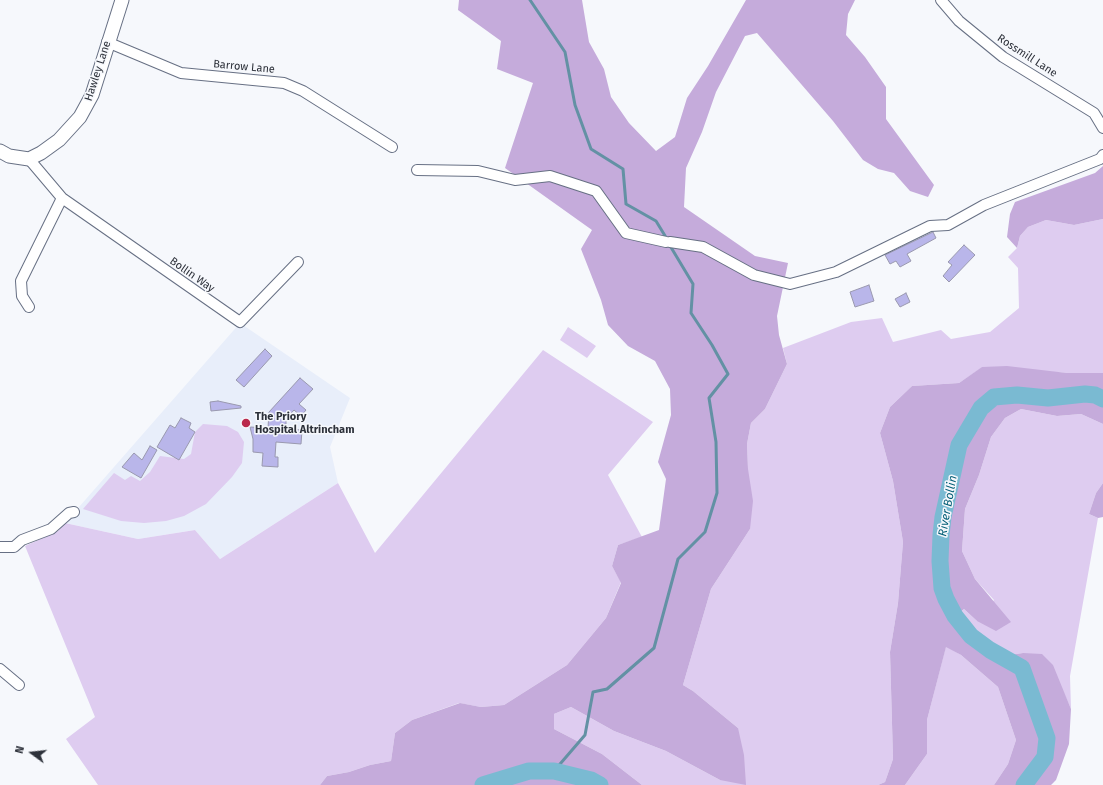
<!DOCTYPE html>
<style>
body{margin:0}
#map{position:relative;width:1103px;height:785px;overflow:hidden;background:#f6f8fc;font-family:"Fira Sans",sans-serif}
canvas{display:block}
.north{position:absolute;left:12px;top:733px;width:40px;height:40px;-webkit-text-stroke:3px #f6f8fc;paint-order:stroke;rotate:285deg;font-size:11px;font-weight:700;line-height:16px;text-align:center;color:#2d313a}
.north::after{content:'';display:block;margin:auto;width:14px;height:18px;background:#2d313a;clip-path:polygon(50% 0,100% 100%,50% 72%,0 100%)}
</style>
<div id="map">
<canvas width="1103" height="785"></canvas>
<div class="north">N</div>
</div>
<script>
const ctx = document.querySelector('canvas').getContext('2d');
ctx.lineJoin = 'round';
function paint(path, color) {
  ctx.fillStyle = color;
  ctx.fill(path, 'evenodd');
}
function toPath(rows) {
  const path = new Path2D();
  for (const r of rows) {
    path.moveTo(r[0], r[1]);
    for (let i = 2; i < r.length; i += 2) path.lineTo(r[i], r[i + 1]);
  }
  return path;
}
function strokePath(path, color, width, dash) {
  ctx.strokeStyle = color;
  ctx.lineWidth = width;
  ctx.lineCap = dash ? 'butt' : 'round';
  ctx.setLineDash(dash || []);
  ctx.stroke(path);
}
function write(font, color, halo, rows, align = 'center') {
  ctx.font = font + ' "Fira Sans",sans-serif';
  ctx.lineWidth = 3;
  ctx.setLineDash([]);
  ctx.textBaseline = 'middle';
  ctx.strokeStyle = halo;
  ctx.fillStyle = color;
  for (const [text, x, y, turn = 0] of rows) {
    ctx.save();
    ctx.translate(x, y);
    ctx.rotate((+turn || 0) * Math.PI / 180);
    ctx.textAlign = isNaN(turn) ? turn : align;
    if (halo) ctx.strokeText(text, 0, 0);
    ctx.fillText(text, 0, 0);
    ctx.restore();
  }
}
paint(toPath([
 [240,323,350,398,330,447,338,483,220,559,195,530,138,539,65,523]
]), '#e8eefa');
paint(toPath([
 [1103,219,1103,373,1067,373,983,367,959,383,912,386,890,407,880,433,893,481,903,542,898,603,890,652,893,759,885,782,878,785,642,785,602,754,554,729,554,714,571,707,614,731,666,751,720,780,738,728,693,691,683,685,711,589,750,529,747,444,751,423,765,409,787,364,783,348,851,322,882,318,893,342,941,330,951,339,990,332,1019,308,1018,268,1008,257,1017,248,1020,236,1028,227,1046,220,1074,225],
 [568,327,596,346,587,358,560,340],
 [543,350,653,422,608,475,642,537,618,545,612,566,621,582,606,618,567,665,504,705,481,707,459,703,412,720,395,733,391,761,370,765,349,772,327,776,320,785,98,785,66,739,95,717,25,546,58,531,65,523,138,539,195,530,220,559,338,483,375,553],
 [1021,409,1057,416,1081,414,1103,424,1103,483,1096,493,1089,514,1098,518,1070,676,1071,709,1063,691,1023,653,1002,656,990,650,966,631,955,616,964,609,977,621,994,600,975,579,962,551,965,509,979,475,991,437,1005,418],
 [203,424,227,426,238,432,244,442,242,463,232,477,206,504,184,516,166,521,144,523,121,521,83,509,114,473,125,480,131,476,140,481,150,472,160,456,184,459,191,454,195,432],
 [946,646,961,655,998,687,1016,740,1008,764,994,785,905,785,927,754,927,720]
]), '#deccf0');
paint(toPath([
 [459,0,582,0,589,42,604,69,611,97,629,123,656,151,675,137,687,98,708,66,746,0,855,0,848,14,846,35,865,57,886,87,886,119,934,185,928,197,910,191,894,173,878,169,863,160,833,121,757,33,745,36,716,92,702,132,686,168,684,207,755,256,788,263,777,316,779,335,787,364,765,409,751,423,747,444,748,469,753,501,750,529,711,589,683,685,693,691,738,728,744,755,746,785,720,780,666,751,614,731,571,707,554,714,554,729,602,754,642,785,320,785,327,776,349,772,370,765,391,761,395,733,412,720,460,703,481,707,504,705,567,665,606,618,621,583,612,566,618,545,659,530,666,479,658,462,671,415,670,389,655,361,628,346,608,325,601,300,581,249,592,230,505,168,533,83,497,69,501,41,458,10],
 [1103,166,1103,219,1074,225,1046,220,1028,227,1020,236,1017,248,1007,237,1010,214,1015,202,1095,173],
 [1007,366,1067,373,1103,373,1103,424,1081,414,1057,416,1021,409,1005,418,991,437,979,475,965,509,962,551,975,579,1011,622,996,631,977,621,964,609,955,616,966,631,979,643,1002,656,1023,653,1042,654,1053,665,1071,709,1069,744,1056,780,1051,785,994,785,1008,764,1016,740,998,687,961,655,946,647,927,720,927,754,905,785,878,785,885,782,893,759,890,652,898,603,903,542,893,481,880,433,890,407,912,386,959,383,982,367],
 [1103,483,1103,517,1098,518,1089,514,1096,493]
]), '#c5abdb');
strokePath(toPath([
 [530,0,565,52,575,105,591,149,623,169,626,204,656,221,667,239],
 [554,771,585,735,593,692,607,689,654,648,678,559,705,532,717,493,716,442,709,398,728,374,712,345,691,313,693,284,669,244]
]), '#6391a4', 3);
strokePath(toPath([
 [483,785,529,771,554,771,591,780,600,785],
 [1024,785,1045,757,1047,738,1022,668,990,650,971,636,955,616,946,599,942,588,940,561,941,535,943,517,959,445,981,408,994,397,1017,395,1048,398,1085,394,1095,395,1103,399]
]), '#7abad2', 17);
const building = toPath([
 [933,232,936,238,907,254,911,261,900,267,896,261,890,264,885,255,933,232],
 [964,245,975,255,949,282,943,276,952,265,948,262,964,245],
 [869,285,874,301,855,307,850,292,869,285],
 [906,293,910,302,900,307,895,299,906,293],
 [265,349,272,356,244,387,236,380,265,349],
 [300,378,313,389,299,404,306,410,301,416,294,410,286,419,286,429,302,430,301,444,276,442,275,457,278,457,278,467,262,466,263,453,253,452,253,439,250,427,268,428,269,412,300,378],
 [218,401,241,406,241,408,211,411,210,402,218,401],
 [181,418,191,423,189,428,195,432,179,460,157,447,170,425,175,428,181,418],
 [150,446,157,450,141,478,122,467,134,453,142,460,150,446]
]);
paint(building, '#b9b6ea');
strokePath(building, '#9a99af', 1);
const minor = toPath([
 [941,0,959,21,1003,57,1094,113,1103,128],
 [107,42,181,73,284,83,303,91,392,147],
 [29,159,62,198,240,322,298,262],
 [417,170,478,171,515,180,550,176,596,191,626,233,666,242],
 [670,242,703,247,754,275,790,284,836,272,930,226,948,225,984,205,1100,159,1103,155],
 [29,307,22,296,21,281,62,198],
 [0,547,14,547,22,540,51,529,69,513,74,512],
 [0,669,19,685]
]);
const tertiary = toPath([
 [0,151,9,156,29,159,41,153,59,140,80,117,92,95,122,0]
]);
strokePath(minor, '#677084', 12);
strokePath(tertiary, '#677084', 15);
strokePath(minor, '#fff', 10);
strokePath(tertiary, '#fff', 13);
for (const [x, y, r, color] of [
 [246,423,5,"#ba294c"]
]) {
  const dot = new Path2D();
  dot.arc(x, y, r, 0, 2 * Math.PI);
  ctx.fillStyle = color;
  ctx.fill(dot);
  strokePath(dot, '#f6f8fc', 1.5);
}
write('11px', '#2d313a', '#f6f8fc', [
 ["Rossmill Lane",1027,56,33],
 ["Barrow Lane",244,67,5],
 ["Hawley Lane",98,71,-72],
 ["Bollin Way",192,275,35]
]);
write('bold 11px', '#2d313a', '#f6f8fc', [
 ["The Priory",255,417],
 ["Hospital Altrincham",255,430]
], 'left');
write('italic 12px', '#005d75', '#f6f8fc', [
 ["River Bollin",948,506,-80]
]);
</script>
